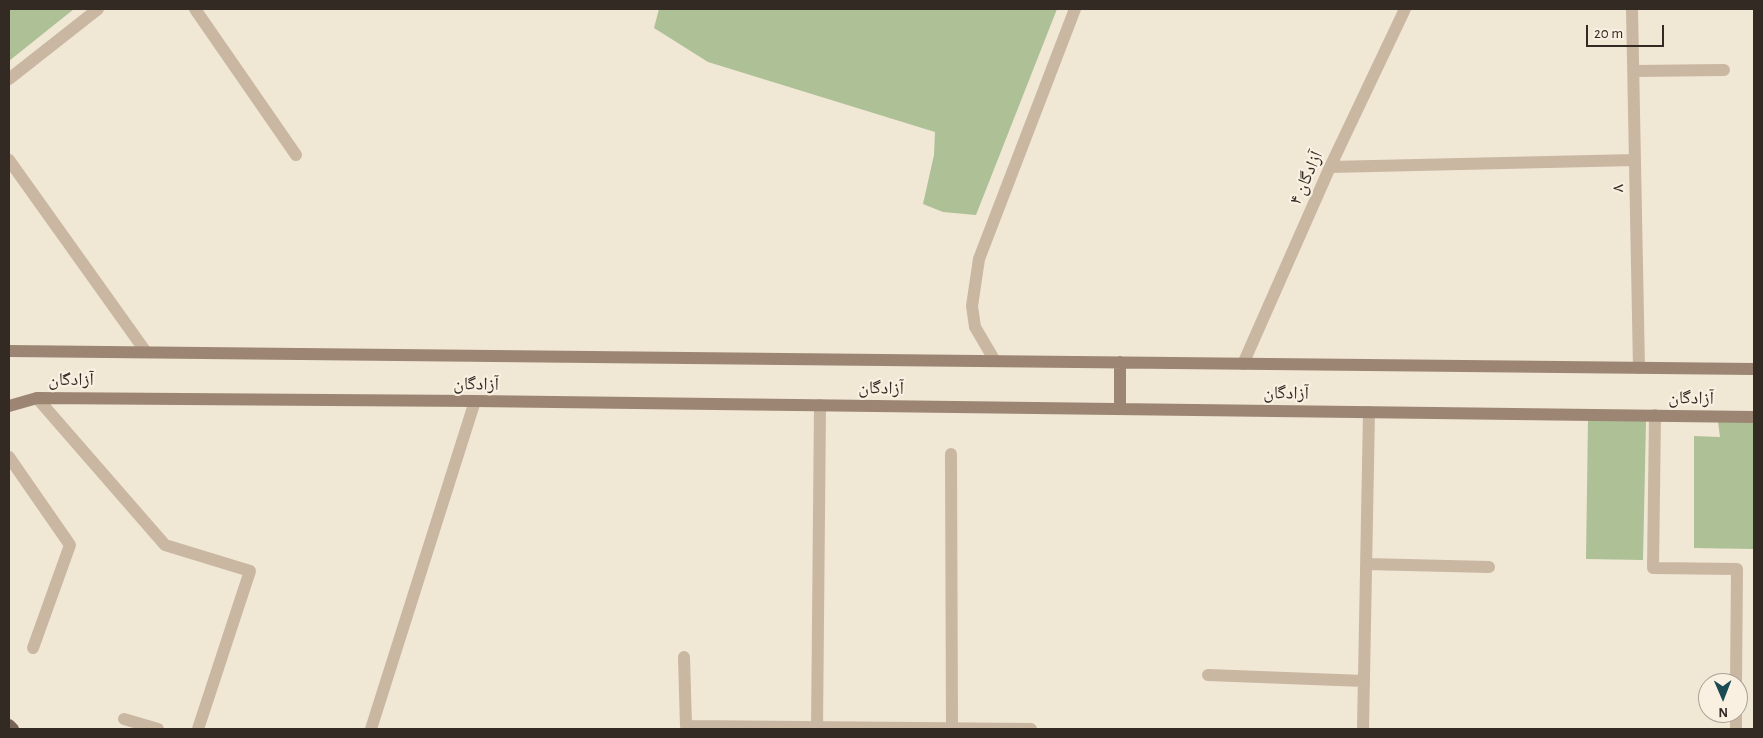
<!DOCTYPE html>
<meta charset="utf-8">
<style>
body{margin:0}
#map{position:relative;width:1763px;height:738px;overflow:hidden;background:#f1e7d5;font-family:"Alegreya Sans",sans-serif}
canvas{display:block}
.frame{position:absolute;inset:0;border:10px solid #332a24;pointer-events:none}
.north{position:absolute;left:1698px;top:673px;width:50px;height:50px;box-sizing:border-box;background:#f9f0e1;border:1px solid #aaa195;border-radius:50%;rotate:179deg;font-size:14px;font-weight:700;line-height:20px;text-align:center;color:#332a24}
.north::after{content:'';display:block;margin:auto;width:18px;height:22px;background:#1a4b55;clip-path:polygon(50% 0,100% 100%,50% 72%,0 100%)}
.scale{position:absolute;left:1586px;top:25px;width:78px;height:22px;box-sizing:border-box;border:2px solid #332a24;border-top:0;padding-left:6px;font-size:15px;line-height:18px;white-space:nowrap;color:#332a24;-webkit-text-stroke:4px #f9f0e1;paint-order:stroke}
</style>
<div id="map">
<canvas width="1763" height="738"></canvas>
<div class="frame"></div>
<div class="north">N</div>
<div class="scale">20 m</div>
</div>
<script>
const ctx = document.querySelector('canvas').getContext('2d');
ctx.lineJoin = 'round';
function paint(path, color) {
  ctx.fillStyle = color;
  ctx.fill(path, 'evenodd');
}
function toPath(rows) {
  const path = new Path2D();
  for (const r of rows) {
    path.moveTo(r[0], r[1]);
    for (let i = 2; i < r.length; i += 2) path.lineTo(r[i], r[i + 1]);
  }
  return path;
}
function strokePath(path, color, width, dash) {
  ctx.strokeStyle = color;
  ctx.lineWidth = width;
  ctx.lineCap = dash ? 'butt' : 'round';
  ctx.setLineDash(dash || []);
  ctx.stroke(path);
}
function write(font, color, halo, rows, align = 'center') {
  ctx.font = font + ' "Alegreya Sans","Noto Naskh Arabic",sans-serif';
  ctx.lineWidth = 4.5;
  ctx.setLineDash([]);
  ctx.textBaseline = 'middle';
  ctx.strokeStyle = halo;
  ctx.fillStyle = color;
  for (const [text, x, y, turn = 0] of rows) {
    ctx.save();
    ctx.translate(x, y);
    ctx.rotate((+turn || 0) * Math.PI / 180);
    ctx.textAlign = isNaN(turn) ? turn : align;
    if (halo) ctx.strokeText(text, 0, 0);
    ctx.fillText(text, 0, 0);
    ctx.restore();
  }
}
paint(toPath([
 [9,9,74,9,9,61],
 [659,9,1057,9,976,215,943,212,923,204,934,155,935,132,708,62,654,28],
 [1588,420,1646,421,1643,560,1586,559],
 [1718,421,1754,422,1754,549,1694,548,1694,436,1720,437]
]), '#adc096');
strokePath(toPath([
 [995,361,975,327,972,306,979,259,1075,9]
]), '#c9b7a2', 12);
strokePath(toPath([
 [195,9,296,155],
 [1632,9,1639,368],
 [1634,71,1724,70],
 [9,160,146,352],
 [1330,167,1635,160],
 [1243,364,1330,167,1405,9],
 [37,398,165,545,250,571,198,729],
 [1655,415,1653,568,1737,569,1736,683],
 [951,454,952,728],
 [9,457,70,545,33,648],
 [1366,564,1489,567],
 [684,657,686,726,1031,729],
 [1208,675,1364,681],
 [124,719,158,729],
 [371,729,475,401],
 [817,729,820,405],
 [1363,729,1369,412],
 [1736,729,1736,713]
]), '#c9b7a2', 12);
strokePath(toPath([
 [9,79,98,9]
]), '#c9b7a2', 12);
strokePath(toPath([
 [9,351,1754,369],
 [9,406,37,398,475,401,1754,417],
 [1120,409,1120,362]
]), '#9c8673', 12);
strokePath(toPath([
 [9,725,13,729]
]), '#766355', 12);
write('18px', '#332a24', '#f9f0e1', [
 ["آزادگان ۴",1306,178,-66],
 ["۸",1618,188,-91],
 ["آزادگان",71,380],
 ["آزادگان",476,384,1],
 ["آزادگان",881,388,1],
 ["آزادگان",1286,393,1],
 ["آزادگان",1691,398,1]
]);
</script>
